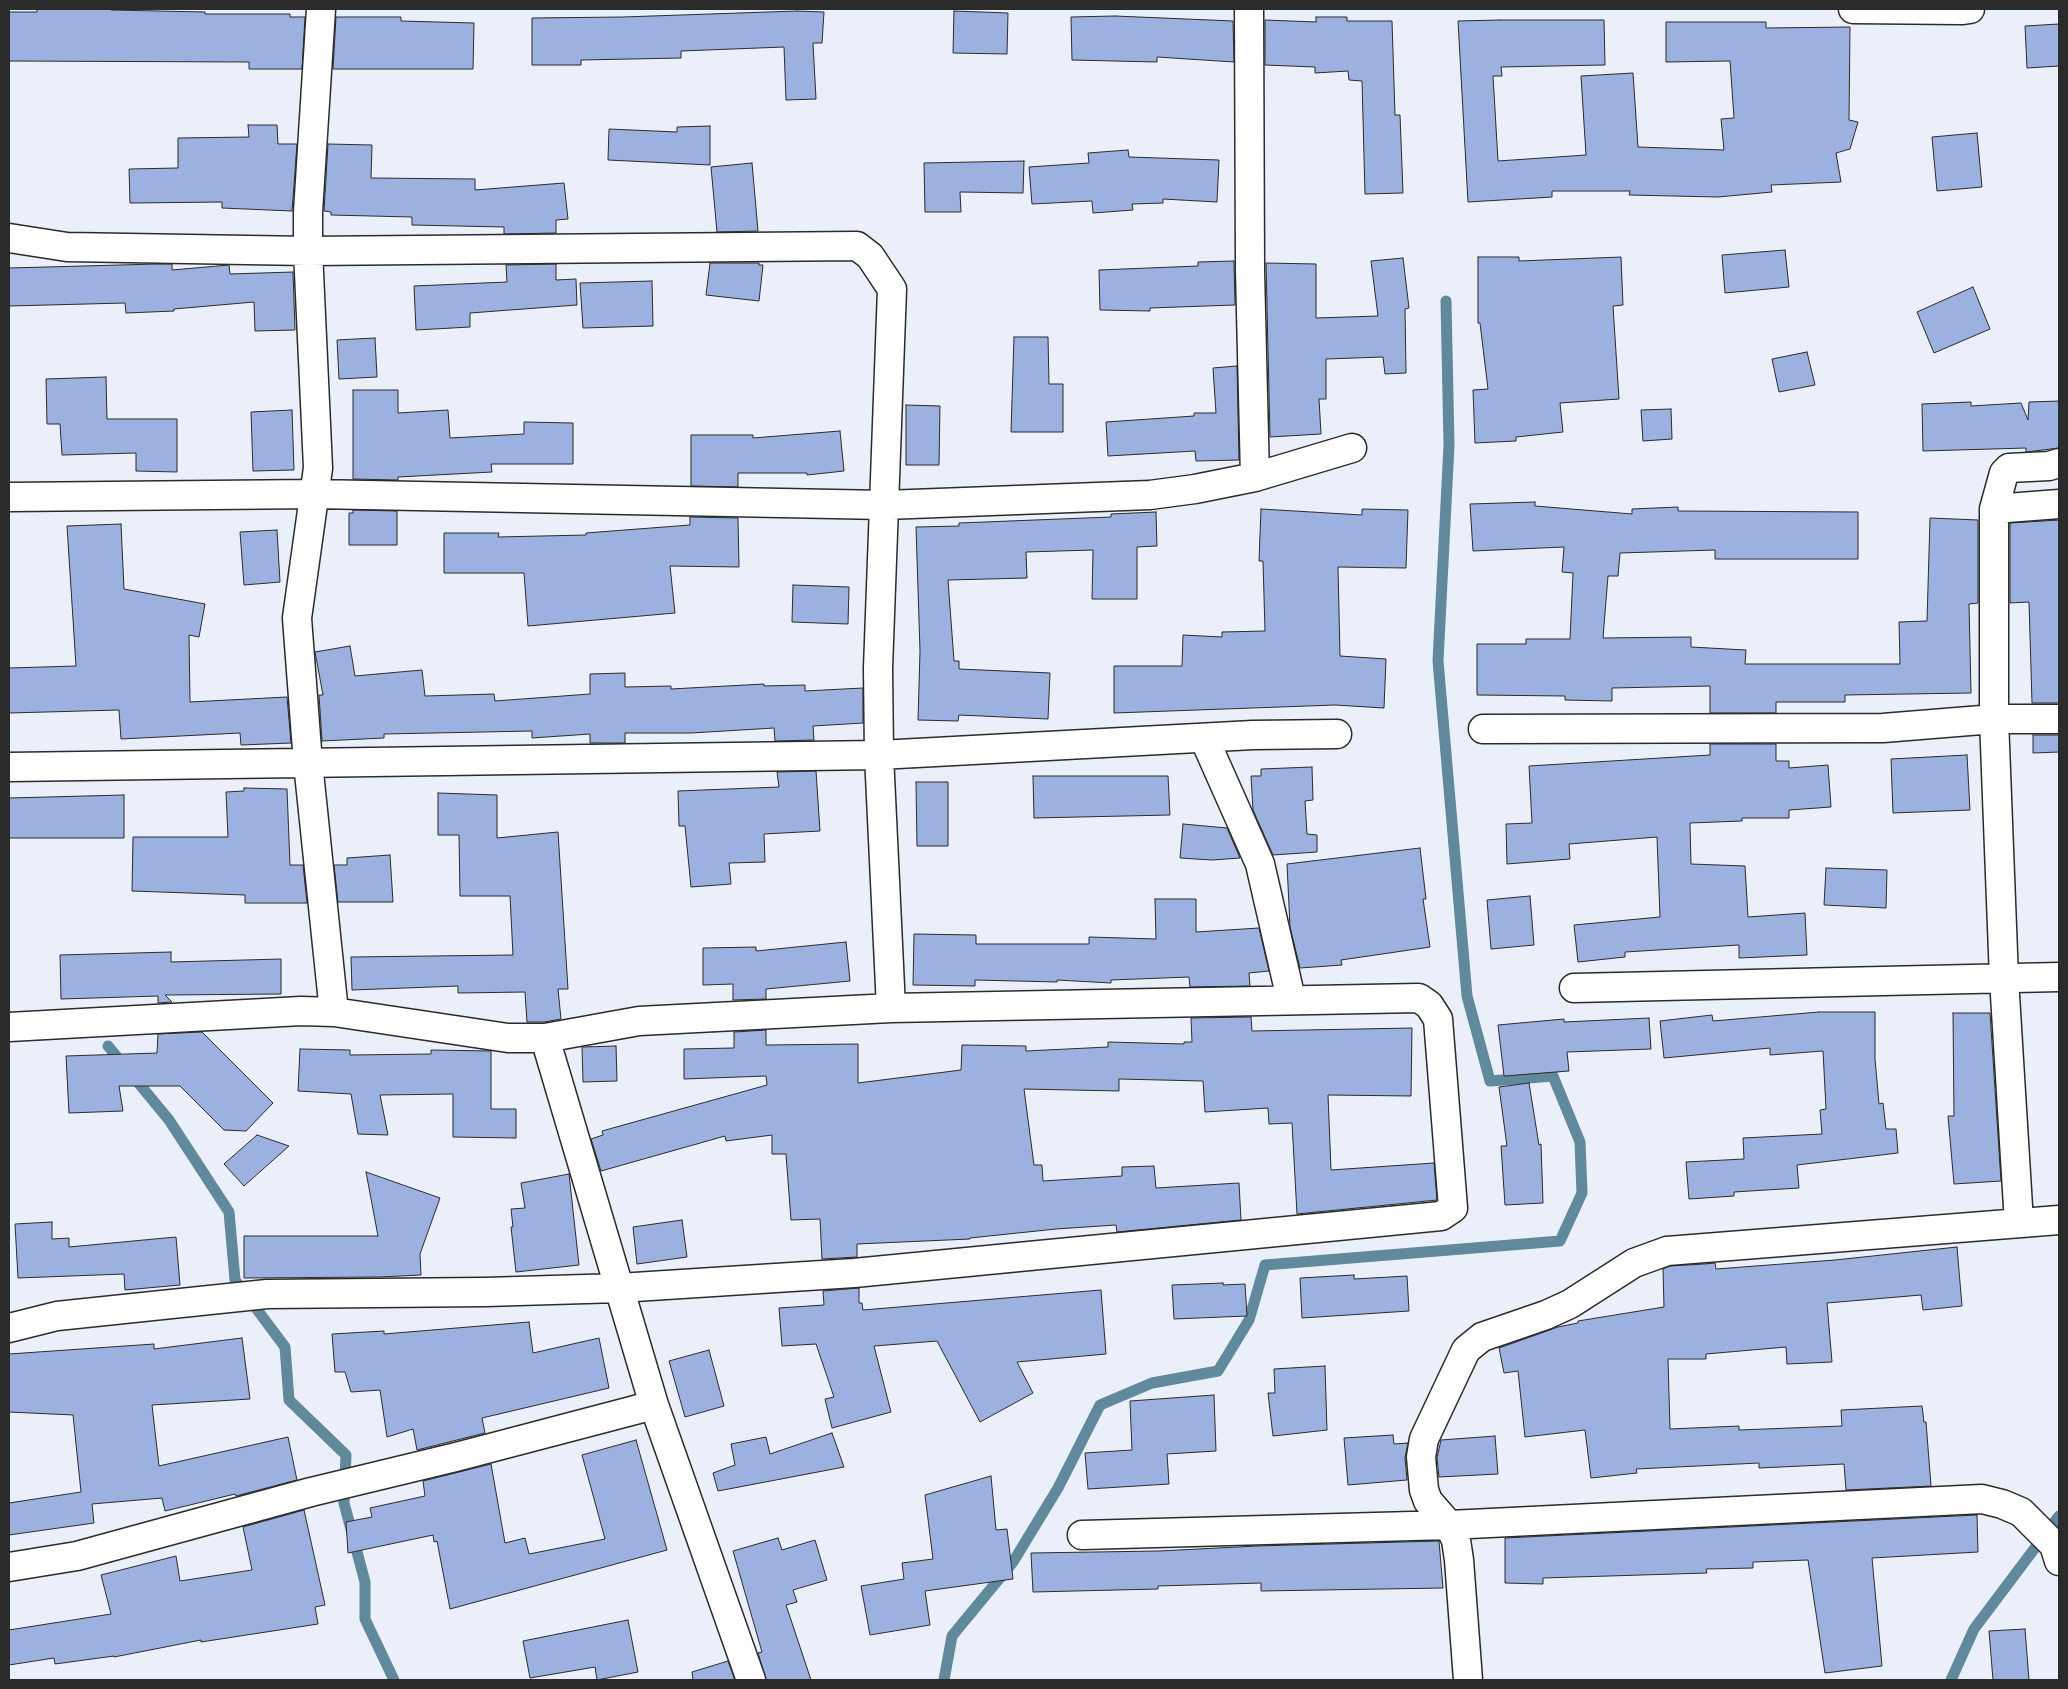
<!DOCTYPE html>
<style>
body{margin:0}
#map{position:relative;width:2068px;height:1689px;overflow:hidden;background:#ebeff9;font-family:Mali,sans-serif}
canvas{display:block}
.frame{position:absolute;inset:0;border:10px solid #2b2b2b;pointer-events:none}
</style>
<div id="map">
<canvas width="2068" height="1689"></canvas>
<div class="frame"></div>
</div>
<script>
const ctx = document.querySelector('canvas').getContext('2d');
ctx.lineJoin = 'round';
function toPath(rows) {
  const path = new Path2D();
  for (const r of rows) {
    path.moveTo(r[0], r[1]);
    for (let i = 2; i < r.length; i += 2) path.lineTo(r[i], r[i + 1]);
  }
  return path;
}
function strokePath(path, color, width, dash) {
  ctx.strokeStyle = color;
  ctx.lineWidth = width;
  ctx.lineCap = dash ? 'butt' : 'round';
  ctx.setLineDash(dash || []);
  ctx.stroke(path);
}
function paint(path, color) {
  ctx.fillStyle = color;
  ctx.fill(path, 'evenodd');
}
strokePath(toPath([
 [108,1046,169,1120,229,1212,235,1280,285,1347,289,1400,346,1455,344,1503,365,1582,365,1619,394,1680],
 [944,1680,952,1636,1013,1562,1058,1488,1100,1405,1152,1383,1218,1371,1249,1320,1265,1265,1560,1241,1582,1193,1580,1142,1553,1076,1490,1081,1467,996,1438,661,1449,445,1446,301],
 [1951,1680,1974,1629,2059,1516]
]), '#60899b', 11);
const building = toPath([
 [37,9,111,9,111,10,205,12,205,14,290,14,290,17,305,17,302,69,249,69,249,62,9,61,9,12,37,12,37,9],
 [797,11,824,12,822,43,813,43,816,99,786,100,784,47,681,51,681,58,581,60,581,65,532,65,532,18,623,17,797,11],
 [954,11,1008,13,1007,54,953,53,954,11],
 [1115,16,1233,21,1234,62,1157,57,1157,62,1072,60,1071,17,1115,16],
 [336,17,401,17,401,21,474,23,473,69,333,69,336,17],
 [1316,17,1347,17,1347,21,1392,21,1395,115,1400,115,1403,193,1365,194,1362,81,1349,80,1348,71,1315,73,1315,67,1265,65,1265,20,1316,22,1316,17],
 [1500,20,1604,20,1605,65,1501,67,1502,76,1493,76,1498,161,1586,155,1581,76,1633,73,1638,147,1724,150,1721,119,1734,118,1730,61,1666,62,1666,22,1766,22,1766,28,1850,27,1849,120,1858,122,1850,149,1836,153,1841,182,1771,185,1772,192,1718,197,1629,195,1630,191,1552,191,1552,197,1468,202,1458,21,1500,20],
 [2059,24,2059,66,2027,68,2025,26,2059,24],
 [248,125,277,125,278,144,297,144,292,211,222,208,222,202,130,203,129,169,178,168,178,138,249,137,248,125],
 [710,126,710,165,608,160,609,129,677,132,677,127,710,126],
 [1977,133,1982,187,1937,191,1932,137,1977,133],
 [328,144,372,145,371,178,475,179,475,190,564,183,568,219,556,220,556,233,504,234,504,227,412,225,412,217,331,215,331,212,324,211,328,144],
 [1128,150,1129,157,1219,160,1217,202,1163,199,1163,203,1132,204,1133,210,1093,213,1092,201,1032,204,1029,167,1089,163,1088,153,1128,150],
 [1024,161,1023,193,960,192,961,212,925,212,924,163,1024,161],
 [752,163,758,231,717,232,711,167,752,163],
 [1785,250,1789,287,1725,293,1722,255,1785,250],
 [1478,257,1519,257,1519,261,1621,257,1623,305,1613,306,1619,399,1560,403,1563,432,1516,437,1516,441,1475,443,1473,390,1488,389,1480,323,1478,323,1478,257],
 [1403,258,1409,308,1405,309,1406,373,1385,374,1383,357,1326,359,1326,399,1319,399,1321,434,1270,437,1266,263,1316,264,1316,318,1378,316,1371,261,1403,258],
 [1234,261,1235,305,1150,308,1150,311,1100,310,1099,270,1198,266,1198,262,1234,261],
 [710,263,759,263,759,265,763,265,759,301,706,295,710,263],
 [157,264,172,264,172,270,229,265,230,274,293,272,295,330,255,331,254,302,174,309,174,311,126,313,125,303,9,306,9,268,157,264],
 [556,264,556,280,576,279,577,305,470,313,470,327,416,330,414,286,507,282,506,265,556,264],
 [652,281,653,326,583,328,580,283,652,281],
 [1973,287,1990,329,1934,353,1917,312,1973,287],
 [1014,337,1048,337,1049,384,1063,384,1063,432,1011,432,1014,337],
 [375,338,377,377,339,379,337,340,375,338],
 [1807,352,1815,385,1779,392,1772,359,1807,352],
 [1237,366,1239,460,1196,461,1195,451,1108,456,1106,422,1194,416,1194,413,1216,413,1213,368,1237,366],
 [106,377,107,419,177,419,177,472,136,471,136,453,62,455,60,424,47,424,46,379,106,377],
 [353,390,398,390,398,413,448,410,450,438,524,434,524,422,573,423,573,464,491,464,492,472,398,477,398,480,353,479,353,390],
 [2059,401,2059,448,2026,452,2026,448,1923,451,1922,404,1971,402,1971,406,2021,403,2028,420,2029,402,2059,401],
 [906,405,940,406,939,465,906,465,906,405],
 [1671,409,1672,439,1643,441,1641,410,1671,409],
 [292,410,294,470,253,471,251,412,292,410],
 [840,431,844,471,807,475,807,473,738,473,738,487,691,486,691,435,753,435,753,438,840,431],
 [1535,502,1535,506,1632,514,1632,509,1678,507,1678,511,1858,512,1858,559,1715,559,1715,550,1620,553,1618,576,1608,576,1603,638,1691,637,1691,647,1746,650,1745,664,1900,664,1899,622,1927,621,1930,518,1978,520,1978,603,1969,604,1971,693,1845,695,1845,702,1776,702,1776,713,1710,713,1710,686,1612,688,1612,701,1565,700,1565,696,1477,695,1477,644,1526,644,1526,639,1570,639,1573,573,1562,572,1564,547,1473,551,1470,504,1535,502],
 [1261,509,1362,515,1362,509,1408,510,1406,568,1338,567,1340,656,1386,659,1384,708,1335,705,1114,713,1114,666,1182,666,1183,635,1222,637,1222,632,1265,631,1263,561,1259,561,1261,509],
 [353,510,397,511,397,545,349,545,349,513,353,513,353,510],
 [1156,512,1157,546,1137,547,1137,599,1092,599,1093,550,1026,552,1027,578,948,580,954,661,959,661,959,669,1050,673,1048,719,959,715,958,721,918,720,920,651,916,527,959,526,959,523,1111,517,1111,514,1156,512],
 [690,517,738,518,739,567,670,566,675,613,528,626,524,573,444,573,444,533,499,533,498,537,586,535,586,533,690,525,690,517],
 [2059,520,2059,703,2032,703,2029,602,2010,603,2010,523,2059,520],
 [121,524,124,589,205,604,199,637,189,635,190,702,287,697,291,743,241,745,240,733,121,739,119,710,9,713,9,668,76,666,67,526,121,524],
 [277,530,280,582,244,585,240,532,277,530],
 [793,585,849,587,848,624,792,622,793,585],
 [350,646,355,676,422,670,425,696,494,694,495,701,590,694,590,674,625,673,625,687,671,686,671,689,764,684,764,686,805,685,805,691,863,688,863,723,813,726,814,740,775,741,774,728,691,733,625,733,625,743,590,743,590,734,532,738,532,731,384,734,384,738,322,741,319,695,323,695,315,652,350,646],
 [2033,735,2059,735,2059,752,2033,753,2033,735],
 [1710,744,1776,744,1776,761,1789,761,1789,768,1828,765,1831,807,1789,810,1789,818,1742,818,1742,821,1690,823,1691,864,1745,866,1748,917,1805,913,1807,955,1739,958,1739,945,1625,952,1625,957,1578,962,1574,925,1660,917,1657,837,1569,844,1570,859,1507,864,1506,824,1532,823,1529,766,1710,755,1710,744],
 [1967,755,1970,810,1893,813,1891,759,1967,755],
 [1312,767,1313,800,1305,801,1307,834,1317,835,1317,852,1273,855,1253,810,1251,776,1261,776,1261,769,1312,767],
 [816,771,820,831,764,834,765,862,729,863,731,884,691,887,685,826,679,826,678,791,779,787,777,772,816,771],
 [1033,776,1168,776,1170,815,1034,818,1033,776],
 [916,782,948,782,948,846,917,846,916,782],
 [244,788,287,789,290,865,303,865,307,903,245,903,245,895,132,891,133,837,228,837,226,792,244,791,244,788],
 [438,793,497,795,497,838,558,832,568,989,558,989,561,1019,544,1022,527,1022,525,992,458,993,458,986,352,990,351,957,513,955,510,896,460,896,459,835,438,835,438,793],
 [124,795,124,838,9,838,9,798,124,795],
 [1183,824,1227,828,1240,858,1212,860,1180,858,1183,824],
 [1420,848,1426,899,1423,899,1430,947,1341,960,1342,965,1300,968,1290,927,1287,864,1420,848],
 [390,855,393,902,338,902,334,865,347,865,347,858,390,855],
 [1826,868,1887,870,1886,908,1824,905,1826,868],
 [1530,896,1534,945,1491,949,1487,900,1530,896],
 [1155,899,1196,899,1196,932,1259,928,1269,971,1249,973,1250,986,1190,987,1189,977,1111,980,1111,983,1057,980,1057,982,975,980,975,986,913,985,914,934,976,935,976,944,1089,944,1089,937,1156,939,1155,899],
 [846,942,850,981,766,989,766,999,733,1000,733,984,703,985,703,948,756,947,756,951,846,942],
 [171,952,171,962,281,959,281,994,165,995,172,1002,158,1003,158,996,61,999,60,955,171,952],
 [1819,1012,1875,1012,1875,1059,1879,1104,1883,1103,1886,1129,1896,1129,1898,1153,1797,1165,1799,1188,1734,1192,1734,1196,1689,1199,1686,1162,1744,1159,1743,1138,1822,1134,1820,1110,1826,1109,1823,1051,1770,1055,1770,1048,1664,1058,1660,1021,1712,1015,1713,1021,1819,1012],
 [1953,1013,1990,1013,2001,1181,1954,1184,1948,1116,1954,1116,1953,1013],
 [1251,1017,1252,1031,1412,1028,1411,1096,1328,1095,1331,1170,1434,1163,1437,1200,1297,1214,1292,1123,1269,1124,1268,1108,1205,1112,1203,1081,1119,1079,1119,1091,1024,1089,1034,1165,1042,1165,1043,1181,1122,1176,1122,1167,1154,1166,1156,1188,1239,1183,1241,1220,1117,1232,1116,1225,1056,1229,970,1238,970,1239,857,1244,857,1257,822,1259,820,1219,791,1220,786,1154,772,1154,772,1135,726,1141,725,1136,601,1171,591,1139,603,1135,602,1131,767,1085,766,1076,684,1079,684,1049,734,1048,734,1032,766,1030,766,1045,858,1044,858,1083,961,1070,962,1045,1026,1046,1026,1051,1108,1047,1108,1042,1184,1044,1184,1042,1192,1042,1191,1018,1251,1017],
 [1649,1018,1651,1049,1567,1052,1569,1071,1504,1076,1498,1025,1564,1019,1564,1022,1649,1018],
 [202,1032,273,1103,246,1131,224,1130,180,1086,119,1086,123,1111,69,1113,66,1056,157,1053,158,1034,202,1032],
 [616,1046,617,1081,583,1082,582,1047,616,1046],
 [300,1049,350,1050,350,1055,431,1054,431,1050,491,1051,491,1109,516,1109,516,1138,453,1137,453,1094,380,1095,388,1135,358,1134,351,1094,298,1091,300,1049],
 [1529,1083,1539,1145,1541,1144,1543,1203,1505,1205,1501,1146,1507,1146,1499,1087,1529,1083],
 [257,1135,289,1146,244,1186,224,1164,257,1135],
 [366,1172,440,1198,420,1254,421,1275,380,1277,244,1278,244,1236,378,1236,366,1172],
 [569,1174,579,1265,516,1272,511,1227,513,1227,511,1209,525,1208,521,1183,569,1174],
 [682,1220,687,1257,637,1264,633,1227,682,1220],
 [52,1222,52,1239,69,1238,69,1247,176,1237,180,1285,125,1290,124,1274,18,1278,15,1224,52,1222],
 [1957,1247,1962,1306,1923,1310,1921,1295,1827,1303,1832,1362,1787,1364,1786,1347,1706,1354,1706,1359,1668,1359,1670,1429,1739,1426,1739,1430,1842,1426,1841,1410,1922,1406,1924,1422,1926,1422,1931,1486,1846,1490,1844,1464,1759,1468,1759,1463,1636,1469,1637,1473,1591,1478,1585,1430,1525,1437,1518,1371,1504,1373,1499,1348,1558,1327,1578,1323,1578,1321,1664,1307,1663,1269,1670,1266,1704,1264,1715,1263,1716,1269,1835,1260,1957,1247],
 [1354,1275,1354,1279,1407,1276,1409,1311,1302,1318,1300,1278,1354,1275],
 [1223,1283,1223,1285,1245,1284,1247,1316,1174,1319,1172,1285,1223,1283],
 [859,1288,859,1303,862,1303,863,1310,1101,1290,1106,1354,1017,1362,1033,1393,980,1422,937,1341,874,1346,891,1412,832,1428,825,1399,834,1397,816,1344,782,1346,779,1308,824,1305,823,1291,859,1288],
 [529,1322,533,1353,599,1338,609,1388,482,1418,485,1433,417,1450,413,1429,387,1437,380,1390,351,1392,345,1372,335,1372,332,1334,384,1331,384,1334,529,1322],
 [242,1338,250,1399,152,1405,159,1466,288,1437,297,1480,236,1496,235,1494,165,1511,162,1498,92,1504,94,1523,9,1535,9,1503,81,1492,73,1415,9,1412,9,1354,154,1344,154,1349,242,1338],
 [709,1350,724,1406,685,1417,669,1361,709,1350],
 [1325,1366,1327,1430,1273,1436,1268,1393,1275,1393,1274,1369,1325,1366],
 [1214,1395,1216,1451,1167,1454,1169,1484,1088,1489,1085,1453,1132,1450,1130,1401,1214,1395],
 [832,1433,844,1467,718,1491,713,1473,735,1465,731,1444,766,1437,770,1454,832,1433],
 [1393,1435,1394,1444,1408,1443,1405,1458,1407,1480,1348,1485,1344,1438,1393,1435],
 [1495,1436,1498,1474,1439,1477,1437,1458,1441,1440,1495,1436],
 [636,1440,667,1550,450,1609,437,1541,434,1542,433,1535,348,1553,346,1522,372,1517,370,1508,425,1496,423,1481,491,1464,505,1543,525,1538,529,1554,605,1539,582,1455,636,1440],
 [991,1476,996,1530,1007,1529,1013,1579,925,1591,930,1625,870,1635,861,1586,904,1579,902,1563,933,1559,925,1495,991,1476],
 [304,1510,325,1605,315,1607,318,1624,201,1642,201,1640,114,1657,114,1656,55,1664,54,1658,9,1665,9,1630,111,1614,101,1575,176,1556,180,1581,252,1570,243,1527,304,1510],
 [1977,1515,1978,1552,1872,1558,1882,1666,1825,1673,1808,1560,1753,1562,1753,1568,1706,1569,1707,1573,1543,1578,1543,1584,1505,1583,1505,1538,1977,1515],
 [778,1538,782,1550,815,1540,827,1580,793,1590,797,1602,786,1605,811,1680,766,1680,758,1653,762,1652,733,1551,778,1538],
 [1439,1541,1443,1588,1261,1591,1261,1583,1158,1586,1158,1589,1033,1592,1031,1553,1159,1551,1257,1546,1439,1541],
 [628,1620,638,1672,597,1680,595,1667,530,1678,523,1641,628,1620],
 [2025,1629,2029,1680,1993,1680,1989,1631,2025,1629],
 [728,1661,735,1680,693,1680,692,1672,728,1661]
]);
paint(building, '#9cb1df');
strokePath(building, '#2b2b2b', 1);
const street = toPath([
 [321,9,308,212,308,251,318,468,297,618,308,763,334,1012,508,1038,545,1038,639,1021,891,1008],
 [1249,9,1250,271,1255,477],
 [1853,9,1963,10,1970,9],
 [9,238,67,247,308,251,857,246,870,256,892,289,878,668,879,755,891,1008,1419,998,1429,1005,1438,1019,1453,1208,1441,1216,854,1273,619,1288,485,1292,267,1294,57,1316,9,1328],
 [9,497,314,494,885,505,1150,495,1195,489,1255,477,1352,448],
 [1994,509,2059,504],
 [1483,729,1883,728,1994,719,2059,719],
 [1204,738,1260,864,1291,999],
 [9,767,879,755,1253,735,1337,734],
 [1574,988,2059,977],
 [9,1027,301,1011,334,1012],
 [545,1038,654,1405,751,1680],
 [2019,1223,2004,979,1994,719,1994,509,2004,473,2009,468,2049,466,2059,463],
 [1082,1535,1449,1525,1982,1499,2002,1504,2021,1512,2054,1545,2059,1561],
 [9,1567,77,1556,311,1492,456,1457,654,1405],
 [1468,1680,1459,1560,1456,1540,1449,1525,1428,1501,1424,1490,1421,1457,1424,1439,1466,1350,1482,1337,1546,1315,1570,1304,1634,1263,1667,1251,2059,1220]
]);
strokePath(street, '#2b2b2b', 31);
strokePath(street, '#fff', 28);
</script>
